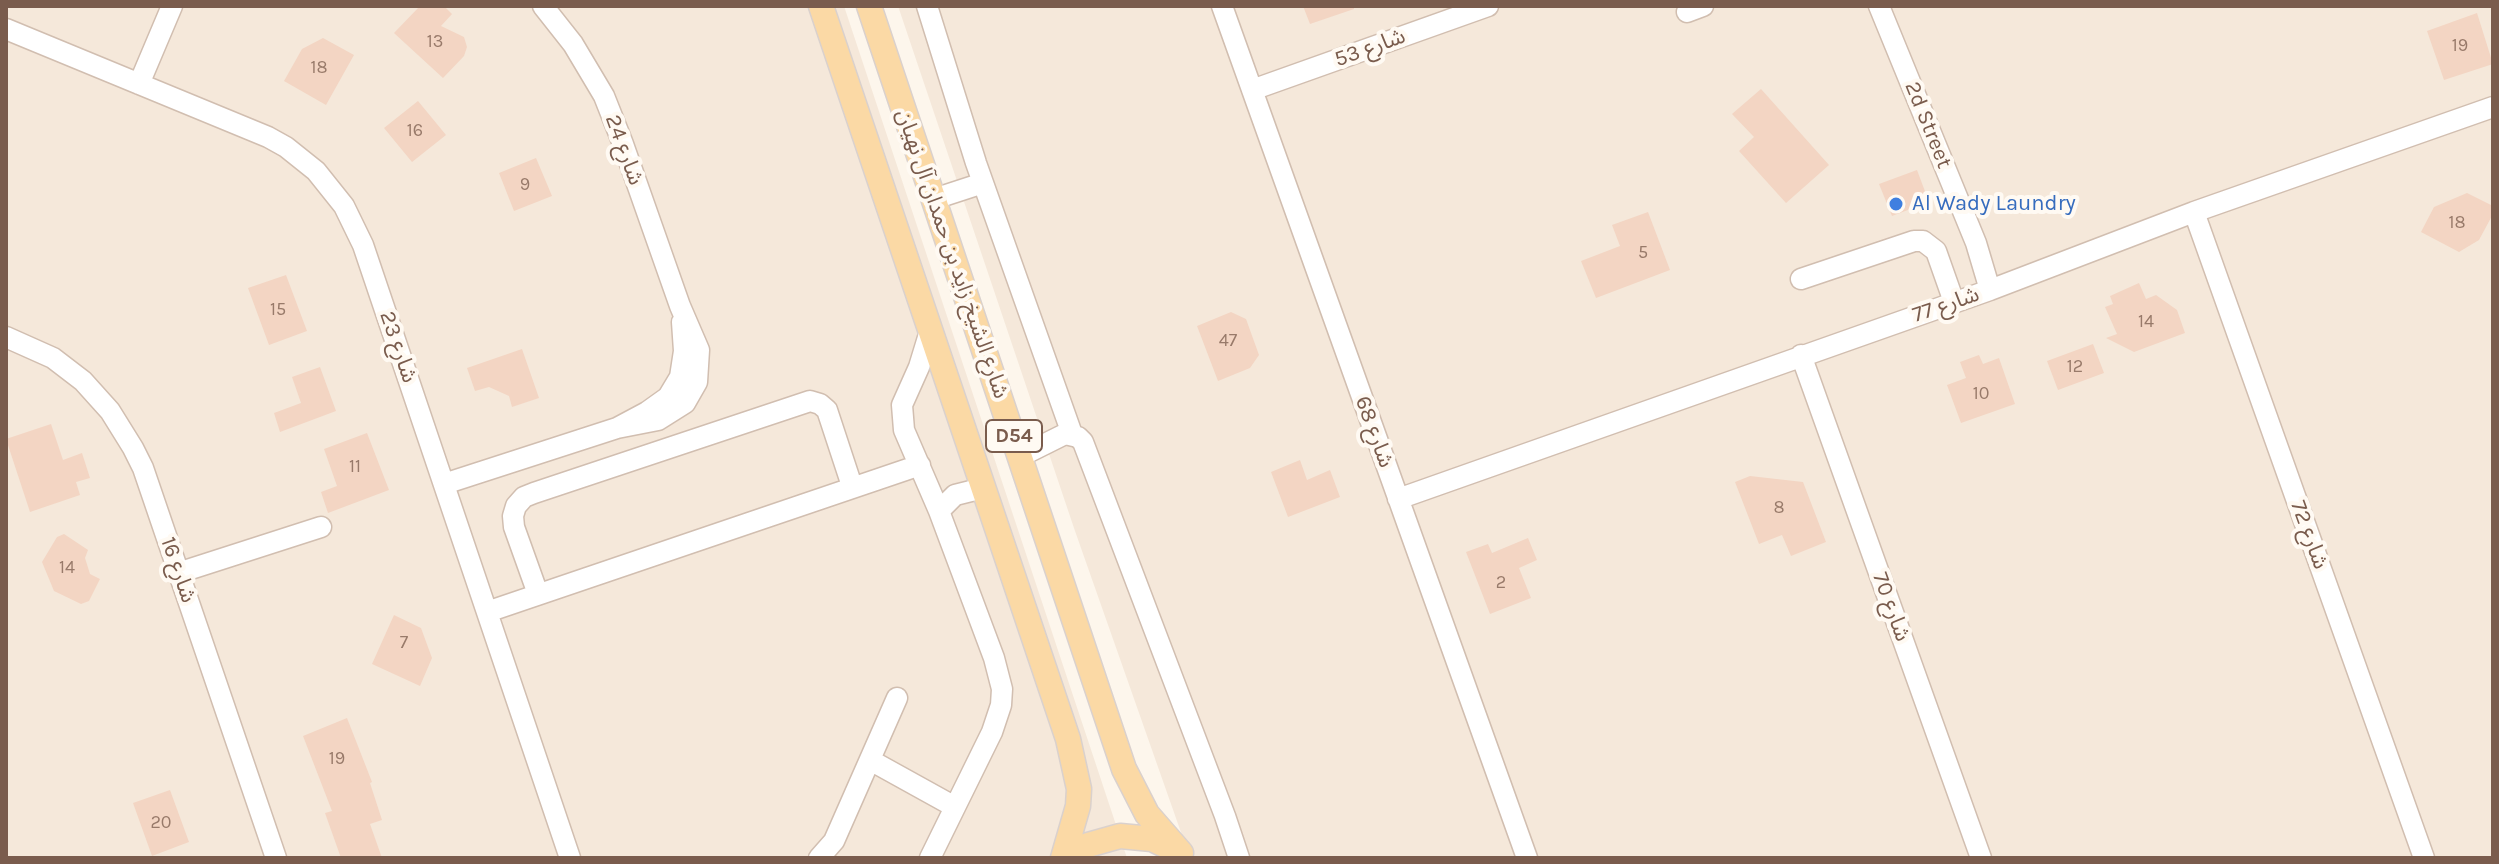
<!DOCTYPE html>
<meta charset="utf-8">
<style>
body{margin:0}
#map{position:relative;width:2499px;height:864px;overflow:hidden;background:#fdf6ec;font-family:Karla,sans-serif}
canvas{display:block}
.frame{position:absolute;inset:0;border:8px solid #7a5c4d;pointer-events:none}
</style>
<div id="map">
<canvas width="2499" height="864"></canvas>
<div class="frame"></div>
</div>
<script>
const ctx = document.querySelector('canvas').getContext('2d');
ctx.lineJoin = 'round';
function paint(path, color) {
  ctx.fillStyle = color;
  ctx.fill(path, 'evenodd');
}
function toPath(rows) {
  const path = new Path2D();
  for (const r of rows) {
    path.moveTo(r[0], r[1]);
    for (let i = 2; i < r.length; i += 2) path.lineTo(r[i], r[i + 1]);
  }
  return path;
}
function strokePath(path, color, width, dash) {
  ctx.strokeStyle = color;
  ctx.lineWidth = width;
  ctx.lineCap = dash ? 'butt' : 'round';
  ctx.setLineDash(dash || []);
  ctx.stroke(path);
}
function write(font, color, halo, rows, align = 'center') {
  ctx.font = font + ' Karla,"Noto Sans Arabic",sans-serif';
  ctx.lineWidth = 8;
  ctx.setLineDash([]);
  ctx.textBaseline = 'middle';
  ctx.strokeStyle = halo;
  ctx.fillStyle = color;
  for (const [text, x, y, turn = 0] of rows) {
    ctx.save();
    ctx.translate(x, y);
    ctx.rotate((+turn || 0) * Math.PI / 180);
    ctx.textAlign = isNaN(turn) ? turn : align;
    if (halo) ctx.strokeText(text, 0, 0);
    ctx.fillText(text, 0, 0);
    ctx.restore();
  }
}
paint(toPath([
 [6,6,844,6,1127,858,6,858],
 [898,6,2493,6,2493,858,1190,858,1075,531]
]), '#f5e8da');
paint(toPath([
 [420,6,444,6,452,14,441,26,464,37,467,47,464,56,443,78,394,33],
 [1303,6,1354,6,1354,9,1310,24],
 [2477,13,2493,64,2444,80,2427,31],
 [323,38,354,55,326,105,284,81,302,49],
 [1761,89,1829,165,1786,203,1739,151,1754,137,1732,114],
 [418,101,446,135,412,162,384,128],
 [536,158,552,196,514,211,499,173],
 [1917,170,1929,202,1892,216,1879,184],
 [2467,193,2493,206,2493,214,2479,240,2459,252,2421,232,2434,207],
 [1648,212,1670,270,1596,298,1581,261,1620,246,1612,225],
 [286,275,307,331,269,345,248,288],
 [2139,283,2146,299,2156,295,2177,310,2185,333,2134,352,2106,338,2117,334,2105,307,2113,304,2110,296],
 [1231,312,1246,319,1259,355,1250,368,1218,381,1197,326],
 [2093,344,2104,373,2058,390,2047,361],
 [522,349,539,398,512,407,509,396,489,387,475,391,467,368],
 [1979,355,1983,364,1999,358,2015,404,1961,423,1947,385,1966,378,1960,362],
 [320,367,336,411,280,432,274,413,301,403,292,377],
 [51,424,63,460,82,453,90,478,76,482,80,495,30,512,6,439],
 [367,433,389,490,328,513,321,492,337,486,324,449],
 [1300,460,1307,480,1330,470,1340,497,1288,517,1271,472],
 [1750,476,1803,482,1826,542,1791,556,1782,535,1759,544,1735,482],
 [64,534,88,550,85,558,90,574,100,579,89,601,81,604,54,591,42,562,57,537],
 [1528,538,1537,560,1519,568,1531,598,1490,614,1466,552,1488,544,1492,553],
 [394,615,421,628,432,658,420,686,372,664],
 [347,718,372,782,370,783,382,820,370,824,382,858,341,858,325,813,332,811,303,736],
 [170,790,189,842,152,856,133,803]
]), '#f3d5c3');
const minor = toPath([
 [543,6,573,44,604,96,623,144,680,306,699,350,697,382,685,403,658,420,617,428],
 [927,6,976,163,1072,434],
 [1222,6,1527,858],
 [1879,6,1976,243,1990,290],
 [1687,12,1703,6],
 [6,29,268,137,286,147,316,171,344,206,363,245,570,858],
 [139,84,172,6],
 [1252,90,1488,6],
 [934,199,983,183],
 [2194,212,2424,858],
 [1801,279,1914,241,1923,241,1936,251,1954,302],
 [930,331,919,367,902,405,904,430,939,511,994,658,1002,689,1001,705,992,732,930,858],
 [6,337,53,358,83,381,110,411,133,448,143,468,276,858],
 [1801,355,1981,858],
 [1021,456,1065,434,1078,437,1083,442,1225,816,1239,858],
 [444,484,617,428,647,412,668,397,680,377,684,351,682,322],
 [1398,499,1990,290,2194,212,2493,107],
 [939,511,955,495,983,488],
 [178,573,321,527],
 [538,594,514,527,513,516,516,506,524,497,534,493,810,401,820,404,827,410,852,486],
 [487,612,920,465],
 [870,760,955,807],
 [819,858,834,841,897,698]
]);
const major = toPath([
 [821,6,1068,739,1079,789,1078,806,1063,858],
 [869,6,1124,769,1147,814,1181,853],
 [1069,858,1088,845,1120,836,1152,839,1175,850]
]);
strokePath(minor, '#d1beb0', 23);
strokePath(major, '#dad1cd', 27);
strokePath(minor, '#fff', 20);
strokePath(major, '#fbd9a5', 24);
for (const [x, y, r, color] of [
 [1896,204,8,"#3f7fe0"]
]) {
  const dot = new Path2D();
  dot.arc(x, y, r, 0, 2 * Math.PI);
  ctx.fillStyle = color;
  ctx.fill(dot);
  strokePath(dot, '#fffaf3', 3);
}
write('18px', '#987a6a', null, [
 ["13",435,42],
 ["19",2460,46],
 ["18",319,68],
 ["16",415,131],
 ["9",525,185],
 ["18",2457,223],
 ["5",1643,253],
 ["15",278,310],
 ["14",2146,322],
 ["47",1228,341],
 ["12",2075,367],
 ["10",1981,394],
 ["11",355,467],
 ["8",1779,508],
 ["14",67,568],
 ["2",1501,583],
 ["7",404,643],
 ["19",337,759],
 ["20",161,823]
]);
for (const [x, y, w] of [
 [1014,436,56]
]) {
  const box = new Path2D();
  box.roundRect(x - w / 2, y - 16, w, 32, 6);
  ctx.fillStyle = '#fffaf3';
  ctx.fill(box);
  strokePath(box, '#7a5c4d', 2);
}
write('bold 20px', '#7a5c4d', null, [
 ["D54",1014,436]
]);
write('22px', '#7a5c4d', '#fffaf3', [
 ["شارع 53",1370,48,-20],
 ["2d Street",1928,125,68],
 ["شارع 24",624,150,70],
 ["شارع الشيخ زايد بن حمدان آل نهيان",952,254,71],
 ["شارع 77",1946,305,-19],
 ["شارع 23",398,347,71],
 ["شارع 68",1374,432,70],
 ["شارع 72",2309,535,70],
 ["شارع 16",178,570,71],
 ["شارع 70",1891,607,70]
]);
write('22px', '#366cbe', '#fffaf3', [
 ["Al Wady Laundry",1912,204]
], 'left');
</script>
